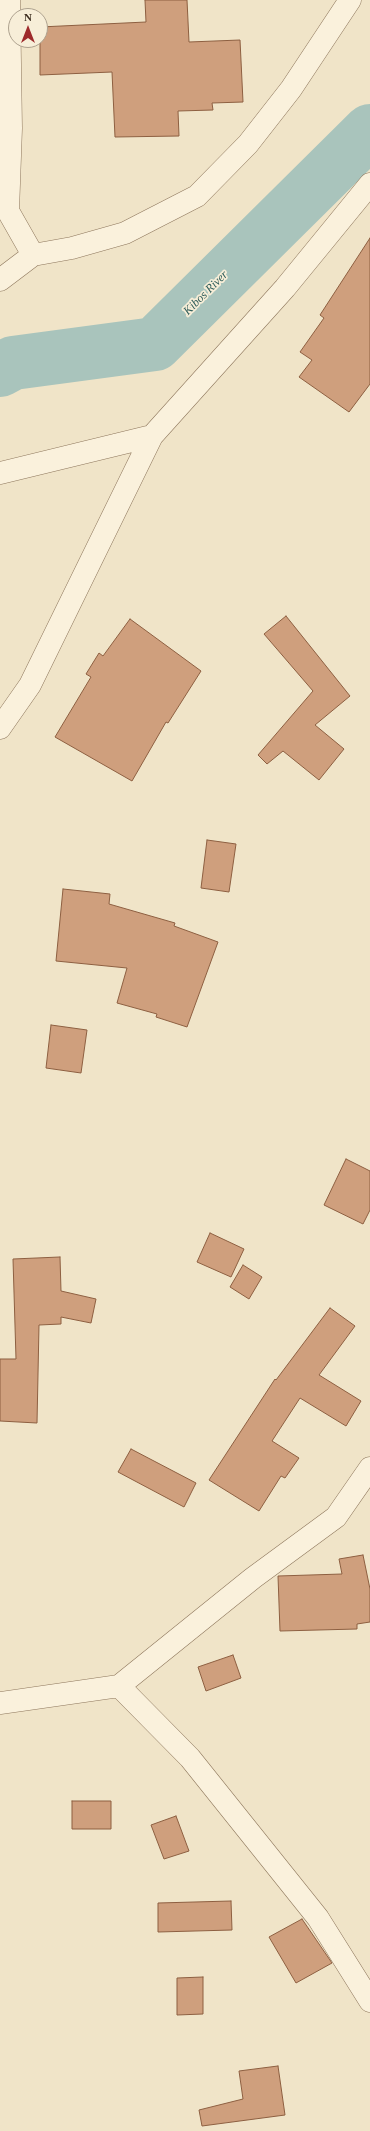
<!DOCTYPE html>
<style>
body{margin:0}
#map{position:relative;width:370px;height:2131px;overflow:hidden;background:#f0e4c8;font-family:"Times New Roman",serif}
canvas{display:block}
.north{position:absolute;left:8px;top:8px;width:40px;height:40px;box-sizing:border-box;background:#f7eed8;border:1px solid #ada18e;border-radius:50%;rotate:0deg;font-size:11px;font-weight:700;line-height:16px;text-align:center;color:#3d2e20}
.north::after{content:'';display:block;margin:auto;width:14px;height:18px;background:#9e2a2b;clip-path:polygon(50% 0,100% 100%,50% 72%,0 100%)}
</style>
<div id="map">
<canvas width="370" height="2131"></canvas>
<div class="north">N</div>
</div>
<script>
const ctx = document.querySelector('canvas').getContext('2d');
ctx.lineJoin = 'round';
function toPath(rows) {
  const path = new Path2D();
  for (const r of rows) {
    path.moveTo(r[0], r[1]);
    for (let i = 2; i < r.length; i += 2) path.lineTo(r[i], r[i + 1]);
  }
  return path;
}
function strokePath(path, color, width, dash) {
  ctx.strokeStyle = color;
  ctx.lineWidth = width;
  ctx.lineCap = dash ? 'butt' : 'round';
  ctx.setLineDash(dash || []);
  ctx.stroke(path);
}
function paint(path, color) {
  ctx.fillStyle = color;
  ctx.fill(path, 'evenodd');
}
function write(font, color, halo, rows, align = 'center') {
  ctx.font = font + ' "Times New Roman",serif';
  ctx.lineWidth = 3.5;
  ctx.setLineDash([]);
  ctx.textBaseline = 'middle';
  ctx.strokeStyle = halo;
  ctx.fillStyle = color;
  for (const [text, x, y, turn = 0] of rows) {
    ctx.save();
    ctx.translate(x, y);
    ctx.rotate((+turn || 0) * Math.PI / 180);
    ctx.textAlign = isNaN(turn) ? turn : align;
    if (halo) ctx.strokeText(text, 0, 0);
    ctx.fillText(text, 0, 0);
    ctx.restore();
  }
}
strokePath(toPath([
 [0,370,13,363,155,344,370,131]
]), '#a9c4bc', 54);
const building = toPath([
 [145,0,187,0,189,42,240,40,243,102,212,103,213,110,178,111,179,136,115,137,112,72,40,75,40,27,146,22,145,0],
 [370,238,370,384,349,412,299,377,312,360,300,352,324,318,320,315,370,238],
 [286,616,350,696,315,725,344,749,319,780,283,751,267,764,258,755,313,691,264,634,286,616],
 [130,619,201,671,168,723,166,722,132,781,55,737,91,677,86,674,99,653,103,656,130,619],
 [207,840,236,844,229,892,201,888,207,840],
 [63,889,110,894,109,904,175,923,174,926,218,942,187,1027,156,1017,157,1014,117,1003,127,968,56,961,63,889],
 [51,1025,87,1030,81,1073,46,1068,51,1025],
 [346,1159,370,1171,370,1210,363,1224,324,1205,346,1159],
 [210,1233,244,1249,231,1277,197,1262,210,1233],
 [60,1257,61,1291,96,1299,91,1323,61,1317,61,1324,39,1325,37,1423,0,1421,0,1359,16,1359,13,1259,60,1257],
 [243,1265,262,1277,249,1299,230,1287,243,1265],
 [330,1308,355,1326,319,1375,361,1401,346,1426,300,1398,272,1441,299,1458,285,1478,281,1476,259,1511,209,1480,275,1379,276,1380,330,1308],
 [131,1449,196,1483,184,1507,118,1472,131,1449],
 [363,1555,370,1589,370,1622,357,1624,357,1629,280,1631,278,1576,342,1574,339,1559,363,1555],
 [233,1655,241,1678,206,1691,198,1667,233,1655],
 [72,1801,111,1801,111,1829,72,1829,72,1801],
 [176,1816,189,1851,164,1859,151,1825,176,1816],
 [231,1901,232,1930,158,1932,158,1903,231,1901],
 [302,1919,332,1963,296,1983,269,1937,302,1919],
 [203,1977,203,2014,177,2015,177,1978,203,1977],
 [278,2066,285,2115,202,2126,199,2110,243,2099,239,2071,278,2066]
]);
paint(building, '#cf9f7d');
strokePath(building, '#8d5f41', 1);
const street = toPath([
 [9,0,11,128,8,211,33,255],
 [0,280,33,255,72,248,125,233,197,196,248,144,291,89,350,0],
 [0,473,152,436],
 [0,728,30,685,152,436,285,288,370,184],
 [119,1686,253,1578,336,1517,370,1468],
 [0,1703,119,1686,190,1758,318,1918,370,2001]
]);
strokePath(street, '#8d765c', 23);
strokePath(street, '#faf1dc', 22);
write('italic 12px', '#2f5d5a', '#f7eed8', [
 ["Kibos River",206,293,-45]
]);
</script>
